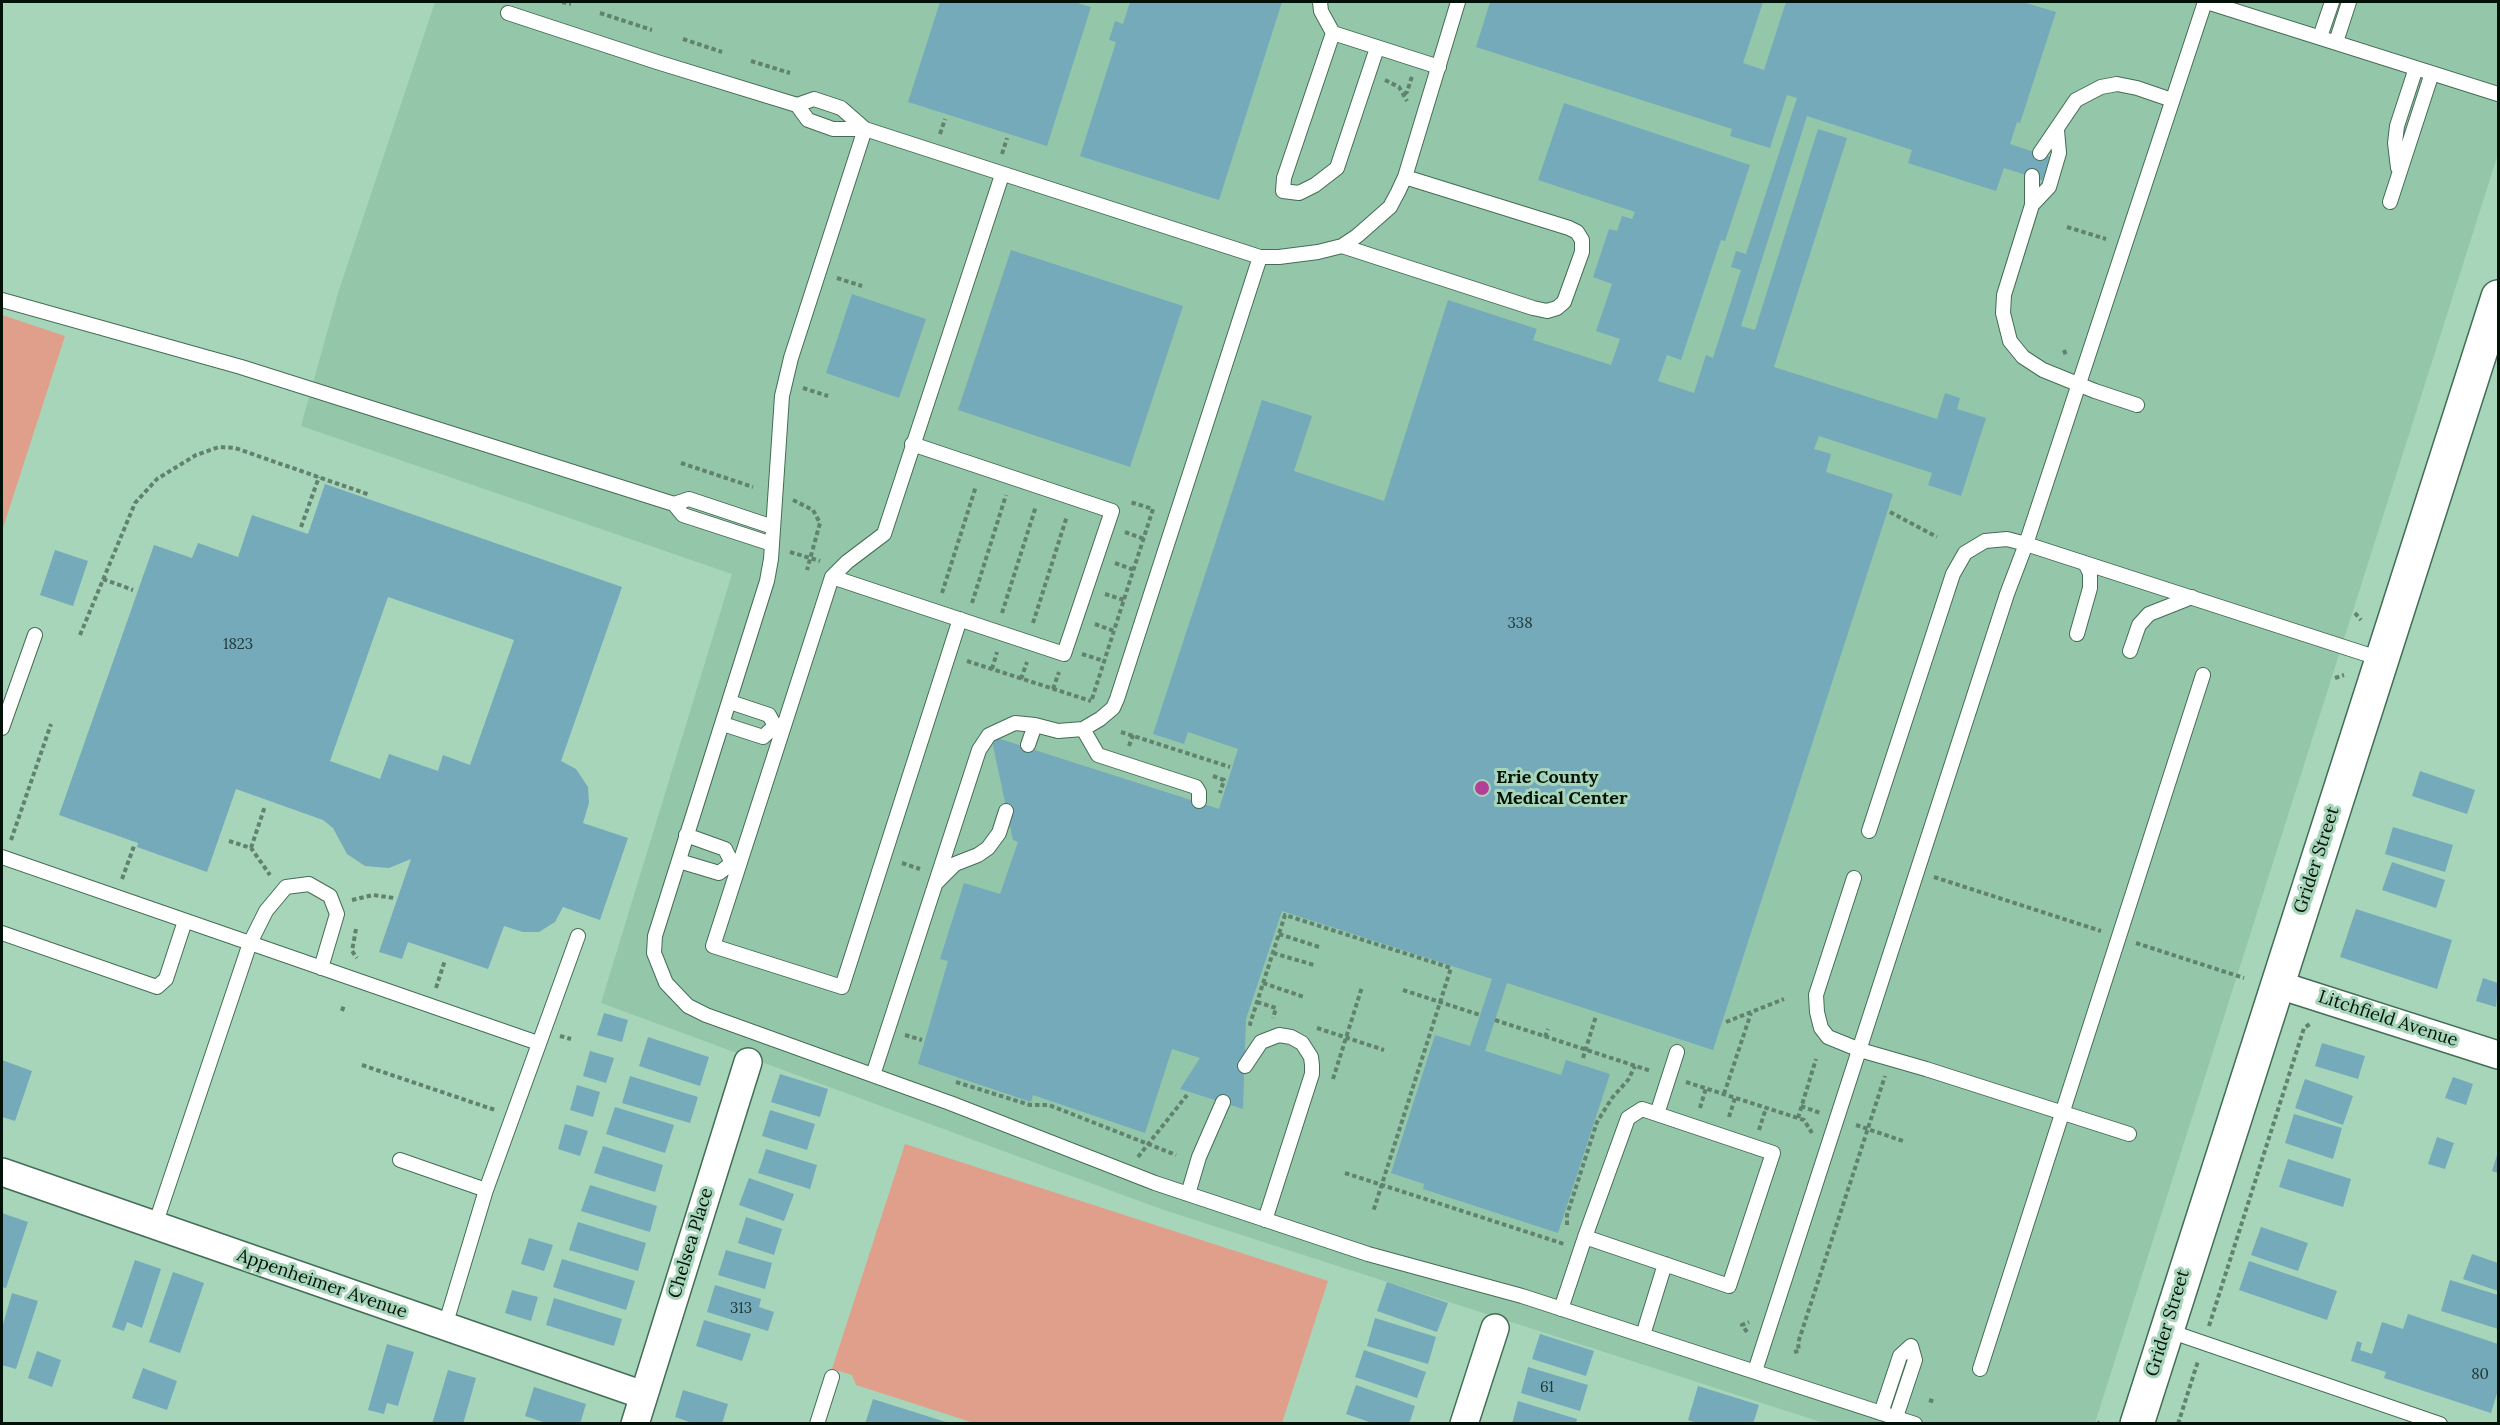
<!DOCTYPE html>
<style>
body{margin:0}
#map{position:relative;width:2500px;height:1425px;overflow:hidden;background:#a7d5ba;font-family:Lora,serif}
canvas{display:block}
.frame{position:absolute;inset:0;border:3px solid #031209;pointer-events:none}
</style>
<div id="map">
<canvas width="2500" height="1425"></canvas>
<div class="frame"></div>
</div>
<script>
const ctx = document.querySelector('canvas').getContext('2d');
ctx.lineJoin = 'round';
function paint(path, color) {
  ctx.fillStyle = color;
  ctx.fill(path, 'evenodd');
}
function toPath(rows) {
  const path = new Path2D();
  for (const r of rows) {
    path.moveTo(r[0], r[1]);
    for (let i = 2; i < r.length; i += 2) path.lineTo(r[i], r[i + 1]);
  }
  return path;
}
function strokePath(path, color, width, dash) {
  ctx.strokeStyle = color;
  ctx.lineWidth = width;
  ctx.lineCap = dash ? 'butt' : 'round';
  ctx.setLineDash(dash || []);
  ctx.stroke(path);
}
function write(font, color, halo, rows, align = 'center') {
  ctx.font = font + ' Lora,serif';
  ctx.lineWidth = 6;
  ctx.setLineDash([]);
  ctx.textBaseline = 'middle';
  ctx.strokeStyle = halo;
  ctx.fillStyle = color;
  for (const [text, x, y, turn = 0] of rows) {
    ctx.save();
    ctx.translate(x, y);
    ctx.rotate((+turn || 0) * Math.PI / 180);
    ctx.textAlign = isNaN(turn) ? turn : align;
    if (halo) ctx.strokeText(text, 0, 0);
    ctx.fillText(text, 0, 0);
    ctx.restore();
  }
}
paint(toPath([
 [435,2,2498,2,2498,154,2095,1423,1824,1423,1161,1209,601,1003,732,574,301,426,338,293]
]), '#94c7a9');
paint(toPath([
 [2,315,65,336,2,531],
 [905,1144,1328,1281,1282,1423,974,1423,856,1385,852,1375,832,1369]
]), '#e09f8a');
paint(toPath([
 [940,2,1074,2,1091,7,1047,146,908,102],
 [1130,2,1282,2,1219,200,1080,156,1116,42,1109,40,1115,21,1123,24],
 [1490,2,1763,2,1743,63,1764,70,1786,2,2023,2,2056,12,2020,123,2017,122,2010,144,2053,158,2045,181,2004,168,1996,191,1908,163,1912,150,1807,116,1741,326,1755,330,1818,129,1847,138,1774,367,1937,419,1945,393,1960,398,1957,409,1986,418,1961,496,1928,485,1932,473,1819,436,1814,449,1831,454,1826,472,1893,494,1713,1050,1507,983,1485,1051,1561,1075,1566,1060,1610,1074,1558,1233,1423,1189,1424,1184,1391,1173,1435,1035,1470,1046,1492,979,1282,911,1246,1019,1243,1109,1180,1089,1200,1058,1172,1049,1145,1133,1033,1095,1031,1102,918,1064,948,961,940,959,964,883,1000,894,1018,842,1013,840,991,736,1219,809,1238,749,1188,732,1184,744,1153,734,1262,400,1312,416,1294,471,1384,501,1448,300,1537,329,1533,340,1611,365,1620,339,1596,331,1612,284,1593,277,1609,229,1617,231,1622,216,1632,219,1635,212,1538,180,1564,103,1750,165,1725,241,1721,240,1681,360,1667,355,1658,381,1694,393,1706,355,1713,358,1741,270,1731,267,1736,251,1746,254,1797,98,1787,95,1770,148,1730,136,1732,129,1476,47],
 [1011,250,1183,306,1130,467,958,410],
 [852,294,926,319,899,398,826,373],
 [325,484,622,587,561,761,576,769,588,787,589,803,583,823,628,838,600,920,563,907,555,922,539,932,523,932,504,926,488,969,408,942,402,959,379,952,411,859,389,868,365,866,347,854,333,828,323,820,236,789,207,872,137,847,138,843,59,815,154,545,192,558,198,543,238,557,252,515,308,534],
 [388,597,514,640,470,765,443,755,438,771,389,754,380,779,330,761],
 [55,550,88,561,73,606,40,595],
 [2420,771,2475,790,2467,814,2412,796],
 [2393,827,2453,845,2445,872,2385,854],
 [2392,862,2445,880,2436,908,2382,890],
 [2356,909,2452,940,2437,989,2340,957],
 [2483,978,2498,983,2496,1007,2476,1001],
 [604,1013,628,1020,622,1042,597,1035],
 [648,1037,709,1057,700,1086,639,1066],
 [2322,1043,2365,1056,2358,1079,2315,1066],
 [590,1051,614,1058,606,1083,583,1076],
 [2,1060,32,1071,15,1121,2,1117],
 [780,1074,828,1089,820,1117,771,1102],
 [630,1076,698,1097,690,1123,622,1103],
 [2453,1077,2473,1084,2466,1105,2445,1098],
 [2305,1079,2353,1096,2343,1125,2295,1108],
 [577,1085,600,1092,593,1117,570,1110],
 [615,1107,674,1125,665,1153,606,1134],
 [770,1110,815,1124,807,1150,762,1136],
 [2294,1114,2342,1128,2333,1159,2285,1143],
 [565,1124,588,1131,580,1156,558,1149],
 [2437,1137,2454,1143,2445,1169,2428,1164],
 [603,1146,663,1165,655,1192,594,1173],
 [766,1149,817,1165,810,1189,758,1173],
 [2498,1152,2498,1173,2492,1171],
 [2288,1159,2351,1179,2343,1207,2279,1187],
 [749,1178,794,1194,784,1221,739,1205],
 [590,1185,657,1206,650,1232,581,1211],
 [2,1213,28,1222,6,1288,2,1287],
 [746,1217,782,1229,774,1255,738,1243],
 [578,1222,646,1243,638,1271,569,1250],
 [2261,1227,2308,1243,2298,1271,2251,1255],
 [529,1238,553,1245,544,1271,521,1264],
 [726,1250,772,1263,765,1289,718,1275],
 [2472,1254,2498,1263,2498,1291,2463,1279],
 [562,1259,635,1281,626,1310,553,1287],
 [135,1260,161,1269,142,1328,127,1322,124,1331,112,1327],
 [2249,1261,2337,1291,2327,1320,2239,1290],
 [173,1272,204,1283,180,1353,149,1342],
 [2450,1280,2498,1295,2498,1329,2441,1311],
 [1387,1282,1448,1303,1437,1332,1377,1311],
 [715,1285,761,1299,759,1307,774,1312,768,1331,707,1312],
 [512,1290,538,1297,531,1321,505,1313],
 [12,1293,38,1301,16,1369,2,1365,2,1328],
 [554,1298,622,1319,614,1346,546,1325],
 [2408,1314,2498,1344,2498,1390,2491,1413,2384,1378,2386,1372,2351,1361,2357,1341,2362,1343,2360,1350,2372,1354,2382,1322,2403,1329],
 [1375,1318,1436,1337,1428,1364,1367,1346],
 [704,1320,751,1334,742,1361,696,1346],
 [1540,1334,1594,1351,1586,1376,1532,1359],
 [387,1344,414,1352,398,1406,387,1403,384,1414,368,1410],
 [1364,1350,1426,1372,1417,1398,1355,1377],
 [37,1351,61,1360,52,1387,28,1378],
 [1528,1367,1588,1385,1580,1411,1521,1393],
 [143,1368,177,1381,167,1410,132,1398],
 [448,1370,476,1378,463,1424,432,1424],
 [1356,1385,1415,1406,1409,1424,1375,1424,1346,1414],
 [1698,1386,1759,1405,1753,1424,1700,1424,1688,1420],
 [534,1387,586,1404,580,1424,549,1424,525,1416],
 [683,1390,728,1404,722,1424,695,1424,675,1417],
 [873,1399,949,1423,949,1424,865,1424],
 [1518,1401,1577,1419,1576,1424,1512,1424]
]), '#75aaba');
const lane = toPath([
 [1320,2,1321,11,1333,33,1439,67],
 [2207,2,2498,94],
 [508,13,657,62,797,105,814,99,841,108,865,129],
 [1333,33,1284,178,1283,191,1299,193,1315,185,1337,168,1377,48],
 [2320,37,2332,2],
 [2336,42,2349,2],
 [797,105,808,120,833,129,865,129,1260,257,1279,257,1318,252,1342,246,1357,236,1390,207,1398,192,1405,177,1458,2],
 [865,129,791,358,782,396,771,559,767,581,655,936,654,953,666,983,688,1006,706,1015,950,1103,1155,1183,1368,1254,1522,1296,1915,1424],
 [2040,153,2076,100,2101,87,2117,84,2137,88,2172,100],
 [2398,168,2395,143,2397,126,2416,68],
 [2032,176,2032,205,2004,295,2003,313,2010,341,2023,357,2043,370,2095,391,2137,405],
 [2390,202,2432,73],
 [2032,205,2049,187,2059,153,2057,130],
 [1342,246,1533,308,1547,311,1557,308,1564,302,1582,252,1582,240,1577,232,1569,228,1405,177],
 [2,300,241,367,674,504,683,515,772,544],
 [674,504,689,499,773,527],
 [832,577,1064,654,1112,511,912,444],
 [960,619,842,987,713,946,832,577,847,562,884,534,1002,175],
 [2077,634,2090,588,2090,573,2085,563],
 [2130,651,2139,625,2149,614,2192,597],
 [730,702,769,715,775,726,783,729],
 [723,724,763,737,775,726],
 [2,728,35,635],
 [1083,729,1098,755,1196,787,1199,792,1199,801],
 [1028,745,1035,725],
 [1869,831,1953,574,1965,553,1985,541,2007,539,2026,544,2381,659],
 [686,835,725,849,732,863],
 [2,857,250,943,155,1225],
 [679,861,719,873,732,863],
 [1854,878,1816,995,1817,1012,1821,1028,1828,1037,1860,1050,1926,1069,2129,1134],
 [937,882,955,864,978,855,988,848,999,833,1006,811],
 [2,933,157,987,166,979,185,921],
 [321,968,337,914,330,896,309,884,286,887,266,911,250,943,538,1043],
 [1245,1066,1261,1042,1279,1035,1291,1037,1302,1043,1311,1057,1312,1065,1312,1074,1265,1220],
 [873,1075,979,750,989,735,1015,723,1035,725,1058,731,1083,729,1100,719,1113,708,1117,699,1260,257],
 [1657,1114,1677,1052],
 [400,1160,486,1190],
 [1188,1194,1199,1157,1223,1102],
 [1561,1309,1585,1237,1628,1118,1642,1109,1773,1153,1729,1286,1585,1237],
 [445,1326,486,1190,578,936],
 [2166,1330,2440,1424],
 [1643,1335,1665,1264],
 [1980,1369,2203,675],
 [1755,1371,2007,594,2026,544,2205,2],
 [1881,1413,1900,1356,1911,1346,1915,1360,1896,1417],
 [817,1424,832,1377]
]);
const street = toPath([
 [2276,984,2498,1055],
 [2,1172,643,1395],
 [635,1424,748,1062],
 [1464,1424,1495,1328]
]);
const secondary = toPath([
 [2137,1424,2498,297]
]);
strokePath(lane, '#436d55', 16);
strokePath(street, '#436d55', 30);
strokePath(secondary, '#436d55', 36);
strokePath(toPath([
 [562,2,571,4],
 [600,13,652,30],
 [683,39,722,52],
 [751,61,790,73],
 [1385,80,1399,87,1407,101],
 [1404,94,1407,92,1412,76],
 [940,134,945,119],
 [1002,154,1007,138],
 [2067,227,2106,239],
 [837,278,862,286],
 [2064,350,2066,356],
 [803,388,828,396],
 [681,463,753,487],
 [793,500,813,510,820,523,807,570],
 [1890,512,1937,537],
 [301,527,319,477],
 [1125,532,1144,539],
 [790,552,820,561],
 [1115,563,1134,570],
 [103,579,133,590],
 [942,593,976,486],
 [1105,594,1124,600],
 [972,603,1006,495],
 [1002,613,1036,506],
 [2355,613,2361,620],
 [1033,623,1067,516],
 [1095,624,1114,631],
 [80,635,135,503,157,479,196,455,219,447,235,448,370,495],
 [1082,654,1104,661],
 [967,661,1091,701],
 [992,669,997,652],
 [2335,678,2344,675],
 [1021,679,1027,662],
 [1053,689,1059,672],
 [1092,699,1153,509,1130,502],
 [1121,732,1230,767],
 [1129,746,1133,735],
 [1213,776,1224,780,1220,793],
 [11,840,51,724],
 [229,841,251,848,270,875],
 [251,848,265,806],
 [902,863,920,869],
 [1934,877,2101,931],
 [122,879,134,846],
 [352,900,373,895,394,898],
 [356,929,352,951,357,958],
 [1279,934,1319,947],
 [2136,943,2244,978],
 [1273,953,1314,965],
 [1263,983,1304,997],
 [436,988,445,960],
 [1403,990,1480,1015],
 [1257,1002,1276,1008,1273,1018],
 [342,1011,344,1005],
 [1495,1020,1651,1071],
 [1726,1022,1784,999],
 [1252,1024,1250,1024,1285,915,1451,968,1373,1212],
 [1317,1028,1384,1050],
 [905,1035,922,1040],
 [560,1036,571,1039],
 [1545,1037,1548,1029],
 [1583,1058,1596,1016],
 [362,1065,495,1110],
 [1333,1079,1362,987],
 [956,1082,1030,1105,1049,1105,1176,1155],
 [1686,1082,1804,1120,1812,1133],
 [1724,1094,1751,1013],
 [1801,1106,1820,1113],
 [1700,1108,1706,1088],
 [1729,1117,1735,1098],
 [1798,1118,1816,1059],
 [1856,1125,1903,1141],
 [1759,1130,1766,1108],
 [1138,1157,1187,1095],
 [1345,1173,1564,1244],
 [1567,1225,1567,1215,1597,1122,1612,1098,1628,1080,1635,1066],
 [2209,1326,2304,1028,2310,1024],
 [1747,1332,1742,1325,1749,1322],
 [1794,1352,1799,1351,1798,1343,1885,1076],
 [1929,1400,1935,1402],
 [2097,1422,2099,1424],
 [2178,1424,2198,1361]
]), '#61826f', 4, [4.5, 3]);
strokePath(lane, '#fff', 14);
strokePath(street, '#fff', 27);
strokePath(secondary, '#fff', 33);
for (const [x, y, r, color] of [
 [1482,788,8,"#b43f97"]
]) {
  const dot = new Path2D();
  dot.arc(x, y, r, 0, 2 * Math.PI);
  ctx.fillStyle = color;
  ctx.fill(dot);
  strokePath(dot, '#a7d5ba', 2);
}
write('15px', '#203835', null, [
 ["338",1520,624],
 ["1823",238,645],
 ["313",741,1309],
 ["80",2480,1375],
 ["61",1547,1388]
]);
write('bold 18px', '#031209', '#a7d5ba', [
 ["Erie County",1496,778],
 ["Medical Center",1496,799]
], 'left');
write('18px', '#031209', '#a7d5ba', [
 ["Grider Street",2317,860,-72],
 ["Litchfield Avenue",2388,1019,18],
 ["Chelsea Place",691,1243,-73],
 ["Appenheimer Avenue",322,1284,19],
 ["Grider Street",2168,1323,-73]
]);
</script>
